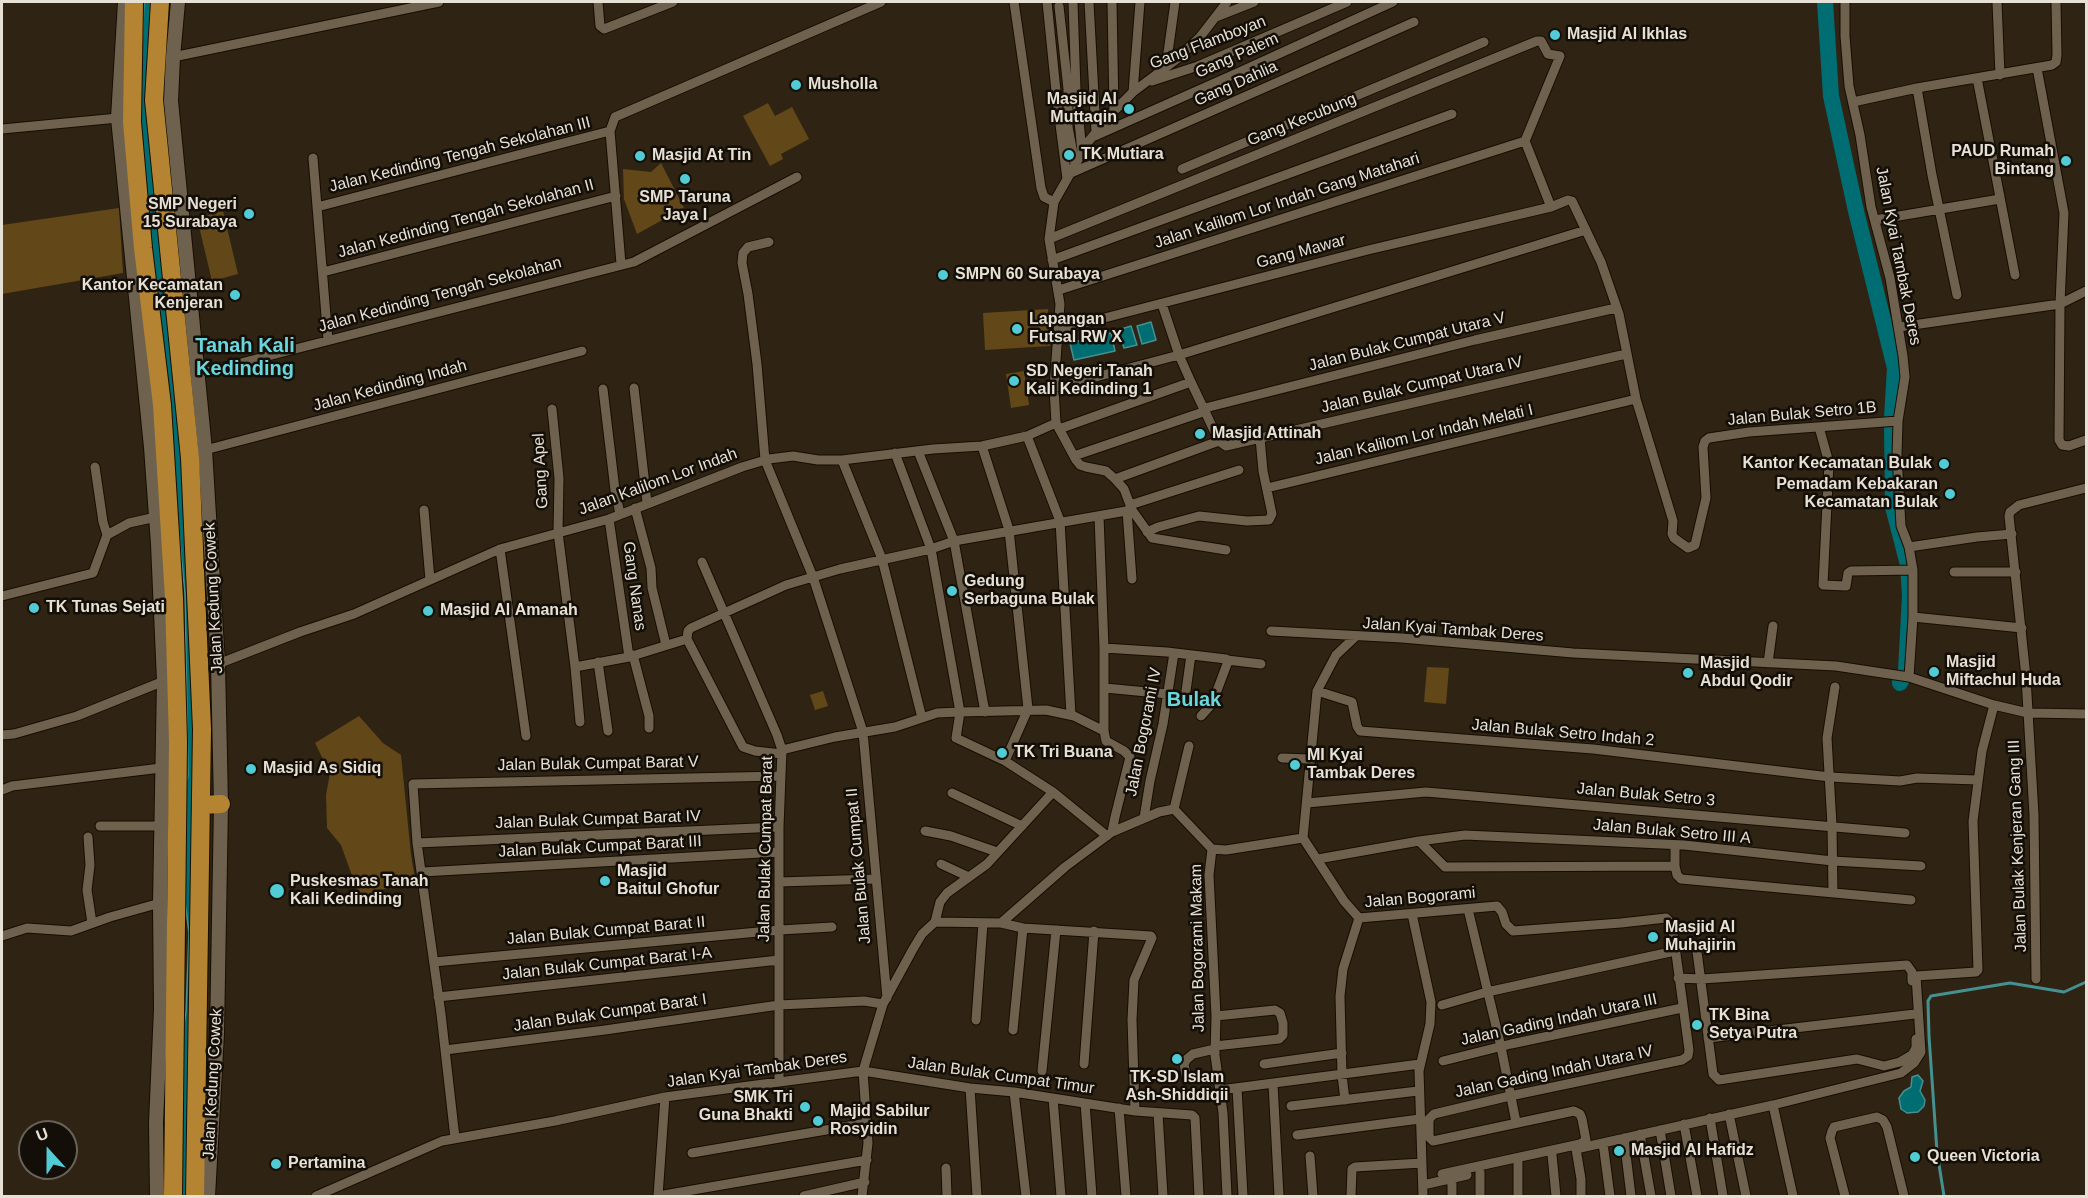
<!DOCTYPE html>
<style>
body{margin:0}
#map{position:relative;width:2088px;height:1198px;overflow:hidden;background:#2f2413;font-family:Helvetica,sans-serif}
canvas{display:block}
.frame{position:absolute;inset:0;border:3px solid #e7e0d5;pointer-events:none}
.north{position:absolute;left:18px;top:1120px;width:60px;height:60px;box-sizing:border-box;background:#130e07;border:2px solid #686259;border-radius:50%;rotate:339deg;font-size:16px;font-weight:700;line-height:24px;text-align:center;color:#e7e0d5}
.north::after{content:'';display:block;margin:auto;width:21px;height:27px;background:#51ccd4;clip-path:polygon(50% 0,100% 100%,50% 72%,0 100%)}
</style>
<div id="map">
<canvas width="2088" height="1198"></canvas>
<div class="frame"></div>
<div class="north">U</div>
</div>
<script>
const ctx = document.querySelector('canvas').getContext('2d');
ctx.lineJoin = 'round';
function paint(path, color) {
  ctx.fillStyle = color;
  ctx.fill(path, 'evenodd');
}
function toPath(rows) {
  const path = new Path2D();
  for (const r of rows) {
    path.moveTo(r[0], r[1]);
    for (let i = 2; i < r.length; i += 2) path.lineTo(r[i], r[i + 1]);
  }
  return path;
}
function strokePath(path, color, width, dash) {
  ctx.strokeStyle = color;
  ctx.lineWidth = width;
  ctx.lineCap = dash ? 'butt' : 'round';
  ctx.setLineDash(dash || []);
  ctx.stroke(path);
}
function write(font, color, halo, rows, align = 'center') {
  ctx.font = font + ' Helvetica,sans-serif';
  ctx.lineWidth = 5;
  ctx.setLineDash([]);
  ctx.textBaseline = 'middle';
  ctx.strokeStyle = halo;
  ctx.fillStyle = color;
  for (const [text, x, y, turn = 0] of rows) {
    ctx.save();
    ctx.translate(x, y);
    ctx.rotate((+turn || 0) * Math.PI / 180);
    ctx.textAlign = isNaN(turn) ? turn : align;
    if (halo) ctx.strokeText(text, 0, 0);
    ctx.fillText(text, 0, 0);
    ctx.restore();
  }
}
paint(toPath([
 [768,103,775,116,792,107,809,139,781,154,783,159,770,166,743,116],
 [661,163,684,208,637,234,624,199,623,169,651,172],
 [119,208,123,273,2,294,2,225],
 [223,211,238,274,212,281,197,218],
 [1048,309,1050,346,985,350,983,313],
 [1024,371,1029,405,1011,408,1006,374],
 [1427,667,1449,668,1446,704,1424,702],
 [823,691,828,706,815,710,810,695],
 [359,716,383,743,401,755,411,855,415,878,360,898,341,845,327,828,326,795,330,773,315,743]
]), '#624718');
const water = toPath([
 [144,2,156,2,194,595,191,1196,179,1196,182,1037,186,1012,189,933,184,893,185,787,188,776,185,594,139,118,144,2],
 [1151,322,1156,340,1142,344,1137,326,1151,322],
 [1131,326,1137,345,1124,348,1118,330,1131,326],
 [1111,333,1115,351,1074,360,1070,343,1111,333],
 [1918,1075,1923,1081,1920,1091,1925,1100,1924,1106,1918,1112,1907,1113,1901,1109,1899,1098,1904,1091,1911,1087,1912,1077,1918,1075]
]);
paint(water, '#006d73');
strokePath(water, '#459090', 1.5);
strokePath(toPath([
 [1944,1196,1937,1152,1929,1036,1928,1001,1931,996,2010,983,2064,992,2086,982]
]), '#459090', 3);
strokePath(toPath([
 [1825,2,1831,96,1856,211,1895,368,1892,418],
 [1892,423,1893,507,1908,565,1910,596,1906,671,1900,683]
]), '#006d73', 16);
const street = toPath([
 [598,2,600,26,604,29,673,2],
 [1014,2,1041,188,1044,197,1054,202],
 [1047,2,1057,101,1067,179],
 [1073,2,1076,90,1082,152],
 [1089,2,1096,132],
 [1112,2,1114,111],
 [1997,2,2000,75],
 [1059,6,1068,89,1068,127,1075,164],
 [1216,17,1254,2],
 [173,57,439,2],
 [1166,67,1175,2],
 [2037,68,2064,213,2060,304,2059,440,2062,445,2069,446,2086,440],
 [1977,78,2015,275],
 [1152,81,1198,66,1347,2],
 [1917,88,1932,175,1957,295],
 [1133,92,1140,2],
 [1853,102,1917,88,2052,65,2056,62,2057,55,2056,2],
 [2,129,118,118],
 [1095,136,1237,73,1393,2],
 [313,158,328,340],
 [1182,169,1484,42],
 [1069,174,1414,22],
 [317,207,610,131],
 [1875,220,2000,199],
 [1049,239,1537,41,1541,41,1548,54,1560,56,1525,141,1551,207,1568,200,1572,201,1601,262,1619,314,1636,399,1673,521,1672,534,1674,538,1688,548,1695,545,1706,498,1703,447,1705,441,1709,438,1749,432,1898,421],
 [769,242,748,247,743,253,742,263,748,294,757,364,765,460,813,577,863,732,887,998],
 [1052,260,1452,114],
 [621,264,610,131,615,117,881,2],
 [323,272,616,196],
 [1059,290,1525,141],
 [1162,304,1179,355,1191,382,1219,441,1226,446,1626,354],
 [1899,327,2060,304,2086,291],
 [1058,330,1368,250,1551,207],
 [198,374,634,262,797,177],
 [634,388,647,503],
 [1054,388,1179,355,1586,230],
 [603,389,615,490,620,514],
 [1205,408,1475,340,1616,308],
 [552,409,559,478,558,532,575,667,580,722],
 [1819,427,1829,463,1823,585,1846,586,1848,573,1851,571,1913,570],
 [1059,429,1191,382],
 [1027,436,1060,521,1071,715],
 [982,446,1009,530,1028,709,1005,761],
 [205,450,582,351],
 [918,451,954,541,985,712],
 [895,453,931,549,960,712,956,738,1005,761,1053,792,1107,836],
 [1074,456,1206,411],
 [842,460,882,559,922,718],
 [95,467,103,522,107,535],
 [1115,479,1219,441],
 [1267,488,1636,399],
 [1130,505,1239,470],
 [635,508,651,568,652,588,666,645],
 [424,510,430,580],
 [1127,511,1132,579],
 [1099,516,1104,648,1104,731,1106,741,1124,751,1130,757,1115,817,1112,832],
 [609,519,629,657],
 [1147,532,1158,527,1199,516,1247,521,1269,520,1272,514,1263,471,1260,438],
 [1909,547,1977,537,2012,534],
 [500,549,526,736],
 [1226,550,1152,538,1132,510,1124,489,1115,479,1106,471,1086,467,1080,465,1076,460,1056,423,1054,388,1060,304,1049,239,1054,202,1088,142,1114,111,1133,92,1177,59,1200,37,1227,2],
 [702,562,777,735,782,750,779,827,779,1081],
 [1954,572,2016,572],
 [2,596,93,573,107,535,129,523,156,517],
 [1913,617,2022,628],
 [1271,631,1402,638,1573,653,1836,666,1909,677,1913,617,1913,570,1909,547,1901,526,1897,455,1898,421,1905,377,1903,356,1890,278,1871,207,1860,135,1849,86,1845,36,1845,2],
 [1104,648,1167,652,1226,659,1227,664,1215,696,1210,706,1201,716],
 [633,655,649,716,649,728],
 [1227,660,1261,664],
 [598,662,608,731],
 [1768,663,1773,626],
 [218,664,300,632,354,614,500,549,609,519,742,467,769,459,793,456,818,460,842,460,933,449,982,446,1027,436,1056,423],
 [575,667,629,657,687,639],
 [1909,677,1994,705,2028,713,2086,714],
 [1105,688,1168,694],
 [1186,691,1191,655],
 [1317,691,1352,702,1357,726,1360,731,1593,749,1830,777,1900,781,1917,778,1978,780],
 [2,735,14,734,77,716,164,681],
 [782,750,835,737,895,727,937,713,960,712,1046,710,1074,716,1104,731],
 [782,754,755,751,743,747,687,639,688,631,691,628,786,585,840,569,931,549,954,541,1132,510],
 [1282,758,1311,759],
 [2,790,12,786,161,768],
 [952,793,1022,826],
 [1307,803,1426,792,1905,833],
 [1174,809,1189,746],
 [1144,818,1150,781,1163,724,1174,653],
 [100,826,161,826],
 [925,831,951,836,997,852],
 [88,837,90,865,87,890,92,923],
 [1303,838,1344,901,1359,918,1497,906,1502,912,1506,924,1513,931,1621,923,1666,918,1672,924,1689,1050,1688,1056,1682,1060,1510,1096,1434,1114,1429,1119,1429,1137,1433,1141,1574,1111,1580,1114,1582,1119,1586,1140,1580,1144,1442,1174],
 [1419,841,1445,867,1675,866],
 [417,843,779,827],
 [1675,845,1675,866,1677,875,1681,879,1911,900],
 [1212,849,1209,875,1216,1016,1215,1055,1223,1113,1227,1196],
 [1318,859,1419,841,1465,835,1684,845,1833,861,1921,866],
 [941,864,969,877],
 [422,872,779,852],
 [779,882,875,879],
 [1833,893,1832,825,1827,738,1835,687],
 [1468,909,1501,1047,1516,1122],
 [1412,914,1431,1002,1430,1024,1419,1071,1423,1196],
 [935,922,940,902,947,893,987,864,1053,792],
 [1001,923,1023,928,1151,936,1152,938,1134,980,1132,1020,1135,1111],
 [2,936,27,928,71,931,110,917,160,903],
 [1696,944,1713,1074,1719,1080,1857,1059,1884,1066,1900,1062,1912,1055,1916,1048,1916,1039],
 [434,962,780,930,832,927],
 [1678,978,1702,979,1907,965,1912,972,1912,981],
 [2036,979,2034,815,2026,677,2009,516,2010,512,2019,505,2086,488],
 [438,997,779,960],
 [1442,1005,1487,992,1675,951],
 [976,1020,983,923],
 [1013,1030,1023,928],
 [1708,1038,1915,1014],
 [1215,1046,1279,1039,1283,1035,1283,1023,1280,1013,1275,1010,1216,1016],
 [445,1050,605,1030,779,1005,864,1001,883,1004],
 [1443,1061,1511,1044,1682,1008],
 [1084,1064,1094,931],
 [1264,1064,1342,1053],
 [1042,1071,1056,930],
 [1187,1080,1184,1064,1187,1059,1193,1054,1215,1049],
 [1273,1084,1279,1196],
 [970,1088,977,1196],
 [1237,1088,1243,1196],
 [1220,1090,1420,1064],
 [1014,1092,1026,1196],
 [1053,1098,1061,1196],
 [1345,1100,1342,1075,1340,996,1343,969,1359,918],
 [1085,1103,1092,1196],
 [1773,1105,1793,1196],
 [1291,1106,1418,1091],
 [1119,1108,1126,1196],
 [1158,1113,1163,1196],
 [1729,1114,1746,1196],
 [1710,1118,1723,1196],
 [1684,1124,1697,1196],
 [1660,1130,1671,1196],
 [1640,1134,1651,1196],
 [1297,1135,1420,1119],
 [455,1138,441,1014,417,843,413,784,781,776],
 [1624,1138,1631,1196],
 [1603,1143,1610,1196],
 [1576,1149,1773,1105,1901,1073,1914,1063,1921,1052,1916,976,1976,972,1978,970,1973,821,1982,751,1994,705],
 [1576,1149,1581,1179,1581,1196],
 [692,1153,867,1123],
 [1552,1155,1556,1196],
 [1310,1156,1313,1196],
 [1518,1162,1518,1196],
 [946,1168,947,1196],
 [1480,1172,1480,1196],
 [1423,1185,1467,1175],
 [316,1196,442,1141,555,1121,665,1097,863,1071,883,1004,913,949,922,934,935,922,1001,923,1065,867,1112,832,1159,812,1174,809,1212,849,1226,850,1303,838,1317,691,1336,655,1355,637],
 [658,1196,867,1160],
 [658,1196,665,1097],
 [804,1196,865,1182],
 [862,1196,868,1143,863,1071,970,1088,1014,1092,1135,1111,1192,1115,1195,1118,1199,1196],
 [1351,1196,1352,1169,1355,1167,1422,1163],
 [1452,1196,1452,1178],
 [1845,1196,1830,1138,1832,1131,1834,1127,1877,1117,1883,1120,1887,1127,1904,1196]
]);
const secondary = toPath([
 [125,2,118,118,151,447,158,544,164,681,160,903,161,1009,156,1123,157,1196],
 [178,2,173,57,171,101,205,450,218,664,221,804,217,1033,208,1196]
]);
const highway = toPath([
 [134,2,132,122,143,248,162,405,174,598,178,742,173,1196],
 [160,2,154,100,190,458,202,729,195,1196],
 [202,805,221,804]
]);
strokePath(street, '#170d01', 11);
strokePath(secondary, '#170d01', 16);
strokePath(highway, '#170d01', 20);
strokePath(street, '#6e624f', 9);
strokePath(secondary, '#6e624f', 14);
strokePath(highway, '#b48432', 18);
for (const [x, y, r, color] of [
 [1555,35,6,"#51ccd4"],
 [796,85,6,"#51ccd4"],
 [1129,109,6,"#51ccd4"],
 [1069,155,6,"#51ccd4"],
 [640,156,6,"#51ccd4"],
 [2066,161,6,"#51ccd4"],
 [685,179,6,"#51ccd4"],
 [249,214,6,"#51ccd4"],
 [943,275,6,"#51ccd4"],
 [235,295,6,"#51ccd4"],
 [1017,329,6,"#51ccd4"],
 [1014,381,6,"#51ccd4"],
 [1200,434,6,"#51ccd4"],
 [1944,464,6,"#51ccd4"],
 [1950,494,6,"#51ccd4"],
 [952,591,6,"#51ccd4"],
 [34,608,6,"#51ccd4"],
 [428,611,6,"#51ccd4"],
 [1934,672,6,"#51ccd4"],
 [1688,673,6,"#51ccd4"],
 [1002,753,6,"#51ccd4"],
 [1295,765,6,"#51ccd4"],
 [251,769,6,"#51ccd4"],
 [605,881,6,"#51ccd4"],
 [277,891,8,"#51ccd4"],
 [1653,937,6,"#51ccd4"],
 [1697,1025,6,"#51ccd4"],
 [1177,1059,6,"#51ccd4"],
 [805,1107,6,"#51ccd4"],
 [818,1121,6,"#51ccd4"],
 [1619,1151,6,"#51ccd4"],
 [1915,1157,6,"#51ccd4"],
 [276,1164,6,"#51ccd4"]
]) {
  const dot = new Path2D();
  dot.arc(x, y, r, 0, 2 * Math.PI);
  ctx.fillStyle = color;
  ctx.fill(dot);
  strokePath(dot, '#130e07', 2);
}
write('bold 16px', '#e7e0d5', '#130e07', [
 ["Masjid Al Ikhlas",1567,35],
 ["Musholla",808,85],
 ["Masjid Al",1117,100,"right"],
 ["Muttaqin",1117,118,"right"],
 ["PAUD Rumah",2054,152,"right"],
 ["Bintang",2054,170,"right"],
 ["TK Mutiara",1081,155],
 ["Masjid At Tin",652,156],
 ["SMP Taruna",685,198,"center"],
 ["Jaya I",685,216,"center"],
 ["SMP Negeri",237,205,"right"],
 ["15 Surabaya",237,223,"right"],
 ["SMPN 60 Surabaya",955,275],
 ["Kantor Kecamatan",223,286,"right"],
 ["Kenjeran",223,304,"right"],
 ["Lapangan",1029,320],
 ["Futsal RW X",1029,338],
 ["SD Negeri Tanah",1026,372],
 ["Kali Kedinding 1",1026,390],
 ["Masjid Attinah",1212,434],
 ["Kantor Kecamatan Bulak",1932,464,"right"],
 ["Pemadam Kebakaran",1938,485,"right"],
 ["Kecamatan Bulak",1938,503,"right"],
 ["Gedung",964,582],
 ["Serbaguna Bulak",964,600],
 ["TK Tunas Sejati",46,608],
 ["Masjid Al Amanah",440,611],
 ["Masjid",1946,663],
 ["Miftachul Huda",1946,681],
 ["Masjid",1700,664],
 ["Abdul Qodir",1700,682],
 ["TK Tri Buana",1014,753],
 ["MI Kyai",1307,756],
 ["Tambak Deres",1307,774],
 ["Masjid As Sidiq",263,769],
 ["Masjid",617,872],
 ["Baitul Ghofur",617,890],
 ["Puskesmas Tanah",290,882],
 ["Kali Kedinding",290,900],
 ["Masjid Al",1665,928],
 ["Muhajirin",1665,946],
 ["TK Bina",1709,1016],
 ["Setya Putra",1709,1034],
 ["TK-SD Islam",1177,1078,"center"],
 ["Ash-Shiddiqii",1177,1096,"center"],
 ["SMK Tri",793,1098,"right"],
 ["Guna Bhakti",793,1116,"right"],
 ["Majid Sabilur",830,1112],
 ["Rosyidin",830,1130],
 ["Masjid Al Hafidz",1631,1151],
 ["Queen Victoria",1927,1157],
 ["Pertamina",288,1164]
], 'left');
write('16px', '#e7e0d5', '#130e07', [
 ["Gang Flamboyan",1208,43,-21],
 ["Gang Palem",1237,56,-24],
 ["Gang Dahlia",1236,84,-24],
 ["Gang Kecubung",1302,120,-22],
 ["Jalan Kedinding Tengah Sekolahan III",460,155,-14],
 ["Jalan Kalilom Lor Indah Gang Matahari",1287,201,-18],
 ["Jalan Kedinding Tengah Sekolahan II",466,219,-15],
 ["Gang Mawar",1301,252,-15],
 ["Jalan Kyai Tambak Deres",1898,256,79],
 ["Jalan Kedinding Tengah Sekolahan",440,295,-15],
 ["Jalan Bulak Cumpat Utara V",1407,342,-14],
 ["Jalan Bulak Cumpat Utara IV",1422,385,-13],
 ["Jalan Kedinding Indah",390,386,-15],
 ["Jalan Bulak Setro 1B",1802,414,-5],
 ["Jalan Kalilom Lor Indah Melati I",1424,435,-13],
 ["Gang Apel",541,471,-93],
 ["Jalan Kalilom Lor Indah",658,482,-20],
 ["Gang Nanas",634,586,82],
 ["Jalan Kedung Cowek",214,598,-93],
 ["Jalan Kyai Tambak Deres",1453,630,4],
 ["Jalan Bogorami IV",1144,732,-79],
 ["Jalan Bulak Setro Indah 2",1563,733,5],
 ["Jalan Bulak Cumpat Barat V",598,764,-1],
 ["Jalan Bulak Setro 3",1646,795,5],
 ["Jalan Bulak Cumpat Barat IV",598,820,-2],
 ["Jalan Bulak Setro III A",1672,832,5],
 ["Jalan Bulak Kenjeran Gang III",2018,846,-92],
 ["Jalan Bulak Cumpat Barat III",600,847,-3],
 ["Jalan Bulak Cumpat Barat",766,849,-89],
 ["Jalan Bulak Cumpat II",859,866,-95],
 ["Jalan Bogorami",1420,898,-5],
 ["Jalan Bulak Cumpat Barat II",606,931,-5],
 ["Jalan Bogorami Makam",1198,948,-91],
 ["Jalan Bulak Cumpat Barat I-A",607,964,-6],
 ["Jalan Bulak Cumpat Barat I",610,1013,-8],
 ["Jalan Gading Indah Utara III",1559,1020,-12],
 ["Jalan Kyai Tambak Deres",757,1070,-8],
 ["Jalan Gading Indah Utara IV",1554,1072,-12],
 ["Jalan Bulak Cumpat Timur",1001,1076,8],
 ["Jalan Kedung Cowek",213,1084,-87]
]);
write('bold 20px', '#69d6dd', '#130e07', [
 ["Tanah Kali",245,346],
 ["Kedinding",245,369],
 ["Bulak",1194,700]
]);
</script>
